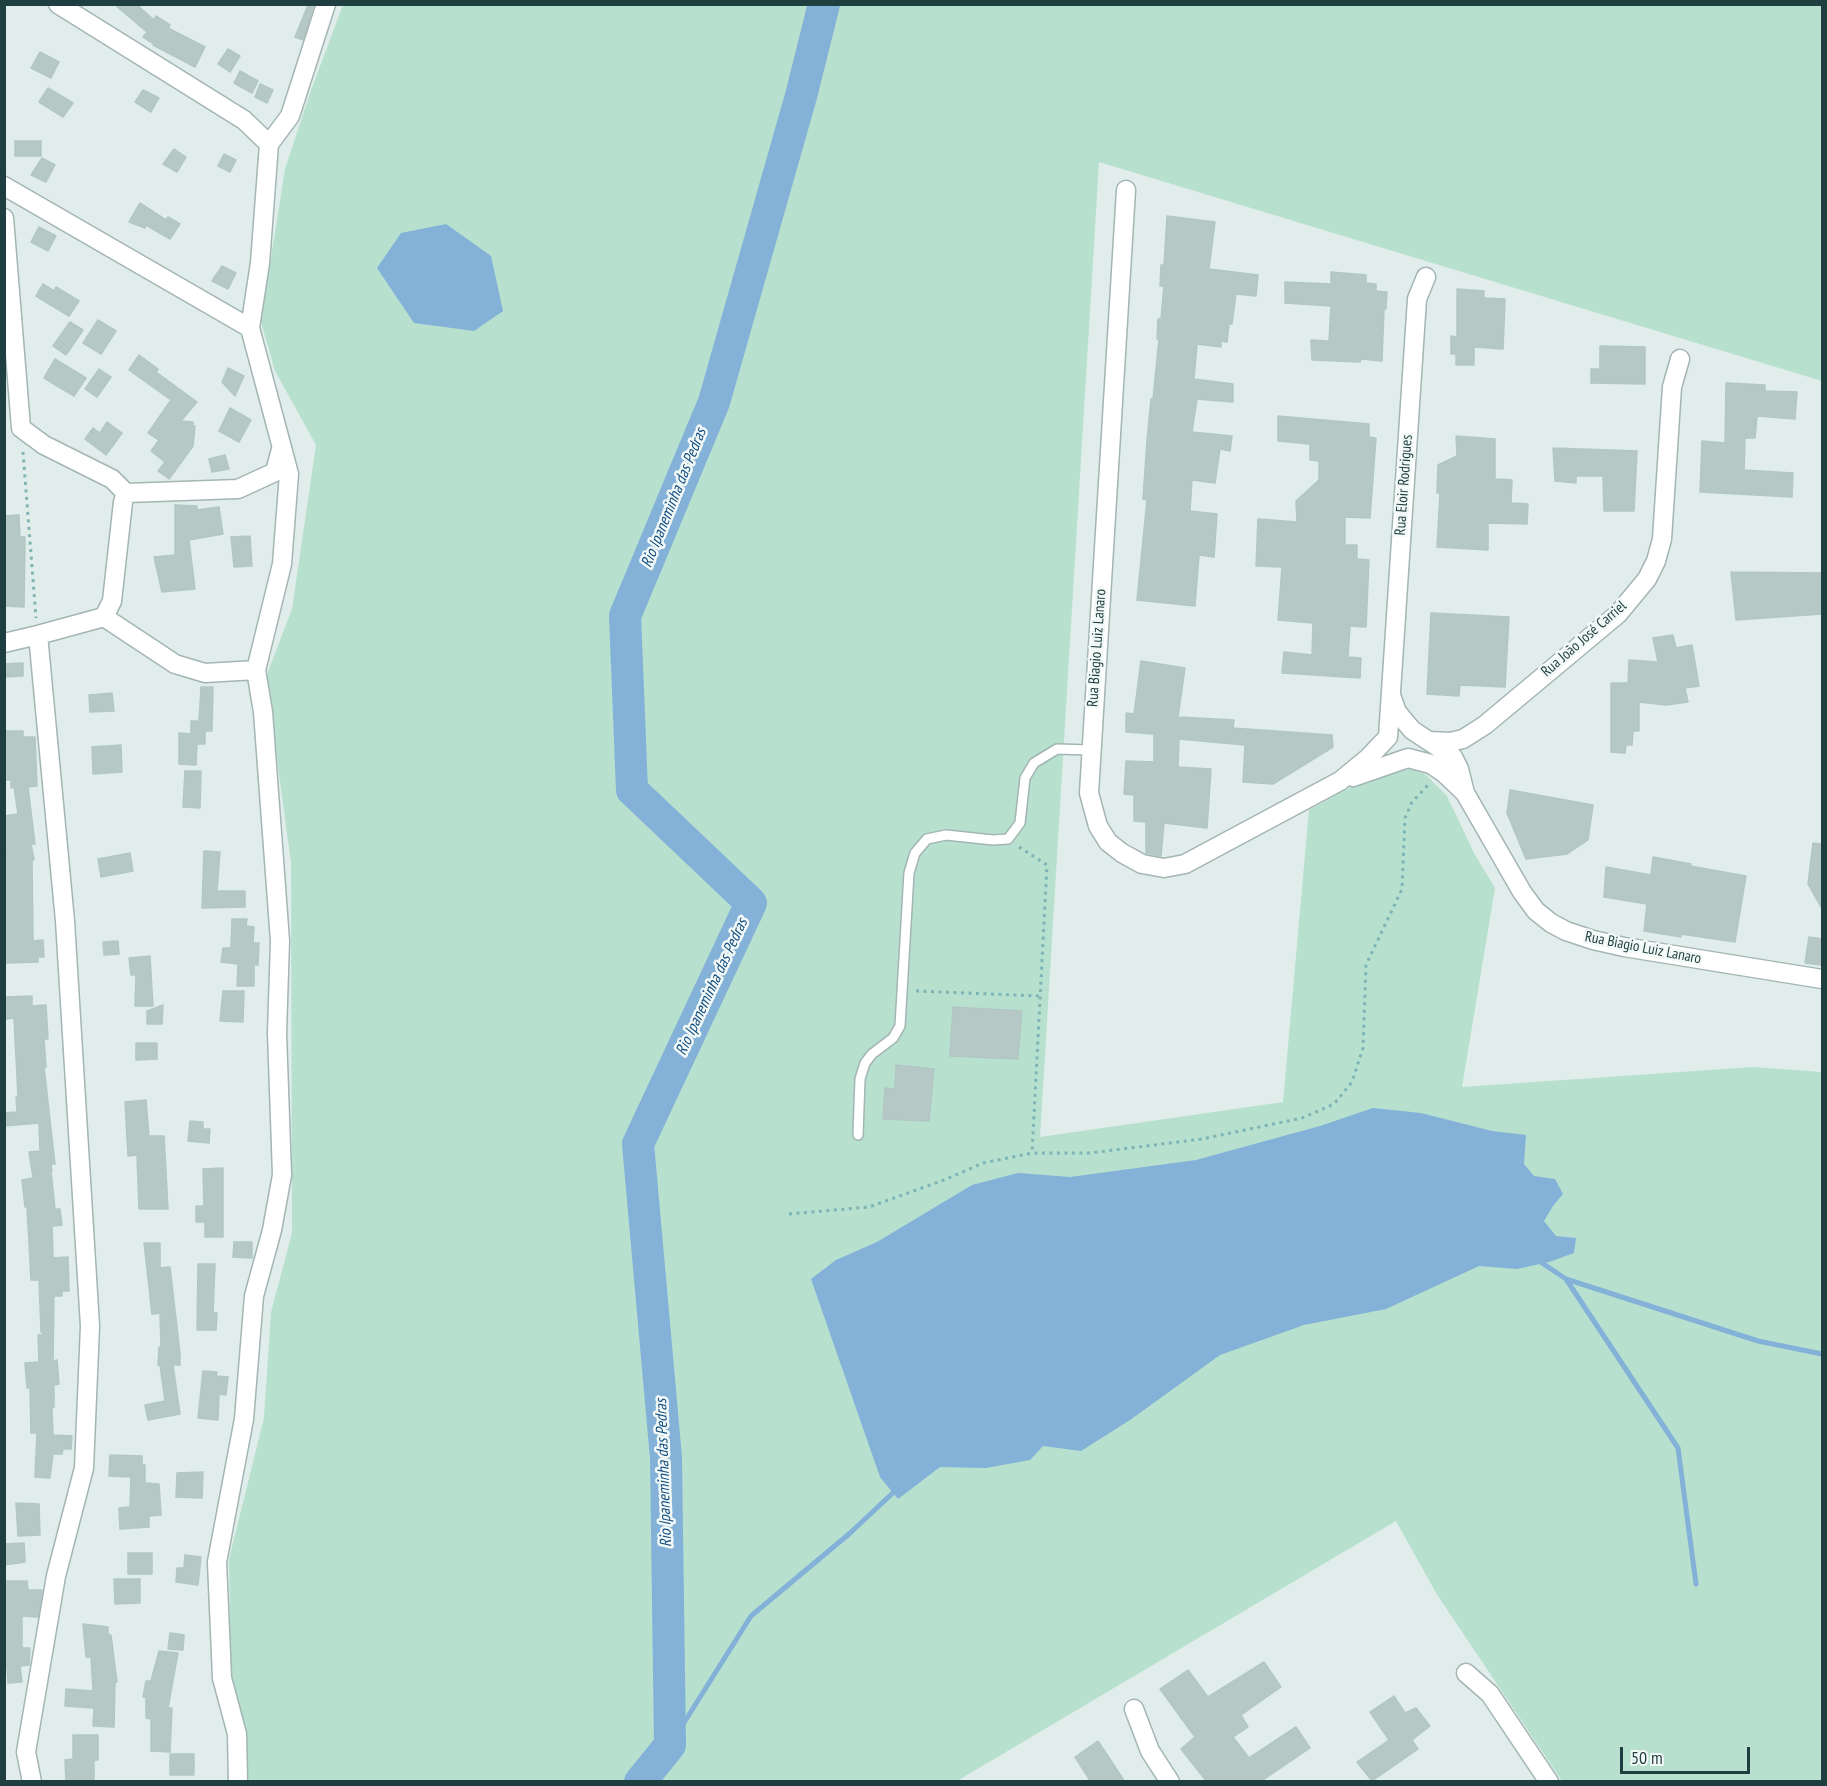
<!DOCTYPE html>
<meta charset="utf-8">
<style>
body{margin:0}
#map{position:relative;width:1827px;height:1786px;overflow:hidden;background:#e1edeb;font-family:"PT Sans Narrow",sans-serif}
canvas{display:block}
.frame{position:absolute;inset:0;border:6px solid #1f3e3f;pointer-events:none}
.scale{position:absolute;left:1620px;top:1747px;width:130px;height:27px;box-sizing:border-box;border:3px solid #1f3e3f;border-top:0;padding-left:8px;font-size:18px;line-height:21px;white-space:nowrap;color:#1f3e3f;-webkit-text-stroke:4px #f2f9f7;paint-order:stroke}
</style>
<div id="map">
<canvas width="1827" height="1786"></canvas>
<div class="frame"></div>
<div class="scale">50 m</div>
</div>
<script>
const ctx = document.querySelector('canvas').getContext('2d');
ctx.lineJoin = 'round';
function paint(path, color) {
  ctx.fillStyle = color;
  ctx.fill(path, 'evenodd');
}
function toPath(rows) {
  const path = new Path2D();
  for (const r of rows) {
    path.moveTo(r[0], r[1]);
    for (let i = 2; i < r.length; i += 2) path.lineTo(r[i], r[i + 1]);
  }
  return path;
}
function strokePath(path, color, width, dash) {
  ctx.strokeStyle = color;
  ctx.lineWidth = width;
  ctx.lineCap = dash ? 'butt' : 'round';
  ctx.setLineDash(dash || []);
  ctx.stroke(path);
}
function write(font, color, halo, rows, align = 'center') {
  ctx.font = font + ' "PT Sans Narrow",sans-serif';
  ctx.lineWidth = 5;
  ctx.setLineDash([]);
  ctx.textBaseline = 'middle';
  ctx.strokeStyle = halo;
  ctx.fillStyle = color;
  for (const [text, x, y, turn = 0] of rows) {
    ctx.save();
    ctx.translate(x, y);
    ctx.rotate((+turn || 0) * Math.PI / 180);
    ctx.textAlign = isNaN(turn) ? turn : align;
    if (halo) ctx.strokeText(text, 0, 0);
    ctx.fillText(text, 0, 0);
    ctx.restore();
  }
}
paint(toPath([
 [343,5,1822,5,1822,381,1099,162,1040,1137,1283,1102,1309,810,1351,787,1388,772,1412,769,1425,774,1447,796,1474,853,1495,888,1462,1087,1753,1067,1822,1072,1822,1781,1562,1781,1436,1593,1396,1521,957,1781,238,1782,228,1678,230,1618,229,1559,264,1418,271,1312,292,1233,291,863,266,677,292,609,316,445,275,371,261,322,285,169,310,93]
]), '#b7e0cf');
paint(toPath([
 [446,224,491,256,503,311,474,331,414,323,377,268,401,233],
 [1373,1108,1421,1113,1492,1131,1526,1135,1524,1164,1534,1176,1555,1179,1563,1194,1553,1206,1544,1221,1556,1236,1576,1238,1574,1253,1549,1262,1517,1269,1479,1266,1386,1309,1304,1325,1220,1355,1130,1420,1081,1451,1043,1446,1030,1460,986,1468,940,1467,898,1499,880,1477,811,1279,836,1260,877,1242,972,1185,1018,1173,1070,1177,1196,1160,1320,1126]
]), '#83b1d8');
strokePath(toPath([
 [1539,1261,1566,1279,1758,1341,1822,1354],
 [1566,1279,1678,1448,1696,1584],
 [670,1745,751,1616,849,1534,897,1489]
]), '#83b1d8', 5);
strokePath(toPath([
 [640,1782,670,1745,666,1458,638,1144,751,903,632,790,625,616,714,402,801,96,824,4]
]), '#83b1d8', 32);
const building = toPath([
 [114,4,136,4,154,20,156,16,170,25,168,28,205,47,195,67,153,45,154,44,143,37,147,32,114,4],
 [308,5,313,7,303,40,295,37,308,5],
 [228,49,240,56,230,72,218,64,228,49],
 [40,52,59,62,51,78,31,68,40,52],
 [240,71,258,81,252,93,234,83,240,71],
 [260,84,273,90,267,103,255,97,260,84],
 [48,88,73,103,63,117,39,102,48,88],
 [143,90,159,98,151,112,135,102,143,90],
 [15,141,41,141,41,156,15,156,15,141],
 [174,149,186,157,177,172,163,164,174,149],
 [224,154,236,160,230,172,218,166,224,154],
 [42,158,55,165,46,182,31,175,42,158],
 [140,203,166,220,168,217,180,224,170,239,146,225,145,228,129,222,140,203],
 [1167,216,1215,222,1209,269,1258,275,1256,296,1236,294,1232,324,1229,324,1227,342,1221,341,1221,347,1197,344,1194,379,1233,384,1233,402,1197,399,1192,432,1232,436,1230,451,1220,449,1215,483,1192,480,1190,511,1217,514,1214,557,1199,555,1195,606,1137,600,1147,500,1143,499,1147,441,1151,399,1153,399,1159,339,1157,339,1158,319,1161,319,1164,286,1160,286,1161,265,1164,265,1167,216],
 [39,227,56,236,48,251,31,242,39,227],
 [222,266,236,273,228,289,212,281,222,266],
 [1331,272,1366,275,1366,283,1376,284,1376,291,1387,292,1386,309,1384,309,1382,361,1361,359,1360,362,1312,360,1311,340,1329,341,1331,306,1285,303,1285,282,1331,284,1331,272],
 [43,284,54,291,56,287,79,301,69,316,36,296,43,284],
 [1457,289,1484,291,1484,298,1505,299,1503,349,1474,347,1474,365,1456,365,1456,354,1451,354,1451,336,1457,337,1457,289],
 [98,320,116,331,101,354,83,343,98,320],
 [70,322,83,330,66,355,53,346,70,322],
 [1600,346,1645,347,1645,384,1591,383,1591,369,1600,369,1600,346],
 [139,355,158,369,156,372,197,402,181,421,193,422,193,426,195,426,193,446,169,479,158,471,165,462,151,451,159,440,148,433,171,400,129,370,139,355],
 [55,359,86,378,74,396,44,378,55,359],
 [228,368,244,376,235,396,222,382,228,368],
 [99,369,111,377,97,397,85,389,99,369],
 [1726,383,1765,385,1765,391,1797,392,1795,419,1757,416,1755,438,1745,438,1744,470,1793,473,1792,497,1700,492,1702,441,1725,443,1726,383],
 [230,408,251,420,239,442,219,431,230,408],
 [1278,416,1369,424,1369,437,1376,438,1370,518,1345,517,1345,545,1357,545,1357,559,1369,560,1366,627,1350,626,1348,657,1361,658,1360,678,1282,673,1284,652,1312,655,1313,623,1278,620,1282,567,1256,566,1258,519,1297,522,1296,501,1319,480,1319,461,1310,460,1310,444,1278,441,1278,416],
 [107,422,122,433,106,455,85,439,93,428,100,433,107,422],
 [1456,436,1495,439,1495,479,1512,480,1511,503,1528,504,1527,524,1488,523,1488,550,1437,547,1440,493,1437,493,1438,465,1457,456,1456,436],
 [1553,448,1637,451,1634,511,1604,511,1603,476,1576,476,1576,483,1555,481,1553,448],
 [225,455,229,469,212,472,209,459,225,455],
 [175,505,197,506,197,510,219,507,223,534,189,540,195,589,162,592,154,557,175,555,175,505],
 [19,515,20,537,25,537,24,607,4,606,4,516,19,515],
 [250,536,252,566,234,567,231,537,250,536],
 [1731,572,1822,573,1822,614,1736,620,1731,572],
 [1431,613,1509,617,1505,687,1460,685,1459,696,1427,694,1431,613],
 [1673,635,1676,648,1692,645,1699,686,1685,688,1688,702,1666,705,1639,702,1639,731,1633,731,1632,745,1626,745,1625,753,1611,752,1611,683,1628,683,1629,660,1658,662,1653,638,1673,635],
 [1141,661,1185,668,1178,717,1234,720,1233,728,1332,735,1333,747,1273,784,1243,782,1245,745,1179,739,1178,767,1211,769,1207,828,1164,823,1161,856,1146,853,1146,822,1134,821,1134,795,1124,794,1126,761,1154,762,1154,734,1126,732,1126,713,1134,714,1141,661],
 [23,663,23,676,4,677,4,664,23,663],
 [201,687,213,687,212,731,205,731,205,744,197,744,196,765,179,764,179,733,191,734,191,721,199,721,201,687],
 [112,693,114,711,90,712,89,695,112,693],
 [4,731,23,731,23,737,35,737,37,786,28,787,35,844,31,844,34,860,32,860,33,941,43,940,44,957,38,957,38,962,5,963,4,855,6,855,4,816,18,814,14,787,11,788,11,780,4,780,4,731],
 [121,745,122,772,93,774,92,747,121,745],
 [185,771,201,771,200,808,183,807,185,771],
 [1510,790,1593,805,1588,840,1567,854,1526,859,1507,813,1510,790],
 [1813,843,1822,844,1822,909,1808,884,1813,843],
 [204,851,220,852,217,891,245,891,245,907,202,908,204,851],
 [130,853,133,871,101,877,98,859,130,853],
 [1653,857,1691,864,1690,866,1746,876,1735,942,1681,934,1681,937,1644,931,1647,904,1604,897,1606,867,1651,875,1653,857],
 [232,919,247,919,246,926,254,927,253,943,259,943,258,965,254,965,254,986,237,986,238,964,221,962,223,948,231,948,232,919],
 [1809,937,1822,939,1822,965,1805,963,1809,937],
 [118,941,119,954,104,955,103,942,118,941],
 [150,956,153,1006,135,1006,136,975,131,975,129,958,150,956],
 [223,991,244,991,243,1022,220,1021,223,991],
 [32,996,32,1006,46,1005,48,1039,44,1039,46,1067,44,1067,55,1164,51,1164,52,1171,51,1171,55,1209,60,1209,62,1225,52,1226,53,1258,68,1257,69,1291,62,1291,62,1296,54,1296,53,1361,57,1360,59,1384,54,1385,54,1407,52,1407,53,1435,72,1436,71,1449,63,1449,62,1454,53,1454,50,1478,35,1477,37,1433,31,1433,30,1388,27,1388,25,1363,39,1362,38,1335,43,1335,42,1332,41,1332,39,1280,31,1280,27,1207,25,1207,22,1180,33,1178,29,1152,40,1151,39,1123,4,1126,4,1113,17,1112,16,1097,18,1097,14,1018,6,1019,4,997,32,996],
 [163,1005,162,1024,147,1024,147,1011,163,1005],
 [953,1007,1022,1011,1018,1059,950,1056,953,1007],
 [136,1043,157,1043,157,1059,136,1060,136,1043],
 [896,1065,934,1069,929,1121,883,1119,885,1088,895,1089,896,1065],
 [146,1100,149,1136,164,1136,168,1209,139,1209,137,1155,128,1156,125,1102,146,1100],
 [190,1121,203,1122,203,1129,210,1129,209,1143,188,1141,190,1121],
 [223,1168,223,1237,205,1237,205,1222,196,1222,196,1206,204,1206,203,1169,223,1168],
 [234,1242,252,1242,252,1258,233,1257,234,1242],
 [144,1243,160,1243,160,1268,170,1267,180,1353,180,1365,173,1365,180,1414,148,1420,145,1405,165,1401,160,1365,158,1365,159,1347,161,1347,160,1313,152,1314,144,1243],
 [198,1264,215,1264,213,1313,217,1313,216,1330,197,1330,198,1264],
 [203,1371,217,1372,216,1376,228,1377,226,1395,219,1394,218,1420,198,1418,203,1371],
 [110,1455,142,1456,142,1465,145,1465,145,1483,159,1484,161,1515,149,1516,149,1527,120,1529,119,1508,130,1507,131,1477,109,1476,110,1455],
 [203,1472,202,1498,176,1497,177,1473,203,1472],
 [16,1503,39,1504,40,1535,18,1536,16,1503],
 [24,1543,25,1562,4,1565,4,1544,24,1543],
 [128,1553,152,1553,152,1574,128,1574,128,1553],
 [185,1555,201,1557,198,1585,176,1582,177,1568,184,1568,185,1555],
 [114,1579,140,1579,140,1603,115,1604,114,1579],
 [4,1581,27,1581,28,1590,42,1590,38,1617,22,1616,22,1648,30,1648,29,1665,20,1666,22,1682,8,1683,7,1667,4,1667,4,1581],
 [83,1624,108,1627,108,1635,111,1635,117,1682,115,1682,114,1727,93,1726,94,1708,65,1706,66,1689,93,1691,91,1657,86,1657,83,1624],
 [170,1633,184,1635,183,1650,168,1649,170,1633],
 [159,1651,178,1653,168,1708,172,1708,170,1752,151,1751,151,1719,146,1718,146,1697,143,1697,146,1681,151,1681,159,1651],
 [1264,1662,1281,1687,1241,1715,1248,1727,1233,1737,1249,1758,1296,1727,1310,1748,1260,1782,1207,1782,1181,1749,1195,1737,1160,1689,1188,1670,1208,1697,1264,1662],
 [1394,1696,1405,1713,1416,1708,1430,1726,1412,1740,1418,1749,1372,1781,1357,1762,1389,1740,1370,1712,1394,1696],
 [73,1735,98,1735,98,1760,94,1760,94,1782,66,1782,65,1760,73,1759,73,1735],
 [1098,1741,1125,1782,1091,1782,1075,1757,1098,1741],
 [170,1754,194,1754,194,1775,170,1775,170,1754]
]);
paint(building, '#b6c8c5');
strokePath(building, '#b2c7c5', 1.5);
const lane = toPath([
 [858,1135,860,1079,865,1063,872,1054,893,1038,900,1026,909,873,915,853,927,839,946,835,993,840,1008,839,1020,823,1025,778,1034,763,1057,749,1090,750]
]);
const street = toPath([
 [58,4,244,120,269,144],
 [4,186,250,328],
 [1126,190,1089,793,1098,826,1108,842,1122,853,1142,864,1164,868,1185,864,1340,781,1368,758,1388,737,1417,299,1426,277],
 [4,218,21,428,44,445,112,479,126,493,123,502,112,601,104,617,38,635,65,921,90,1326,84,1468,56,1576,26,1752,32,1782],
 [126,493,238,489,275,472,281,449],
 [104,617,175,664,205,673,256,670],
 [4,643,38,635],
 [1392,698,1397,712,1412,730,1453,757,1459,769,1465,793],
 [1430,741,1450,742,1463,739,1485,725,1618,614,1647,579,1656,561,1662,539,1672,387,1680,359],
 [1353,777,1408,758,1431,764,1444,773,1465,793,1522,892,1536,911,1551,923,1566,931,1593,940,1624,947,1822,979],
 [1466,1673,1490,1694,1549,1782],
 [1134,1709,1150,1751,1170,1782],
 [238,1782,237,1734,222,1678,217,1562,244,1419,254,1296,272,1230,282,1175,277,1033,280,941,263,712,256,670,282,564,289,474,250,328,260,263,269,144,290,116,326,4]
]);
strokePath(lane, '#a3b5b4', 12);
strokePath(street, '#a3b5b4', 21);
strokePath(toPath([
 [23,452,36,618],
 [1019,847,1047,865,1032,1153],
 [916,991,1040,996],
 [789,1214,869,1207,944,1180,983,1163,1032,1153,1090,1153,1202,1139,1302,1118,1334,1104,1352,1082,1363,1048,1366,965,1402,889,1405,818,1412,802,1429,784]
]), '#7eb4b3', 3, [3, 4.5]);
strokePath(lane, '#fff', 9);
strokePath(street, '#fff', 18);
write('15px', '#1f3e3f', '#f2f9f7', [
 ["Rua Eloir Rodrigues",1404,485,-86],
 ["Rua João José Carriel",1584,639,-41],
 ["Rua Biagio Luiz Lanaro",1097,648,-86],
 ["Rua Biagio Luiz Lanaro",1643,948,11]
]);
write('italic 16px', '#134e81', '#f2f9f7', [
 ["Rio Ipaneminha das Pedras",674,498,-68],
 ["Rio Ipaneminha das Pedras",712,987,-65],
 ["Rio Ipaneminha das Pedras",664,1473,-92]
]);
</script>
